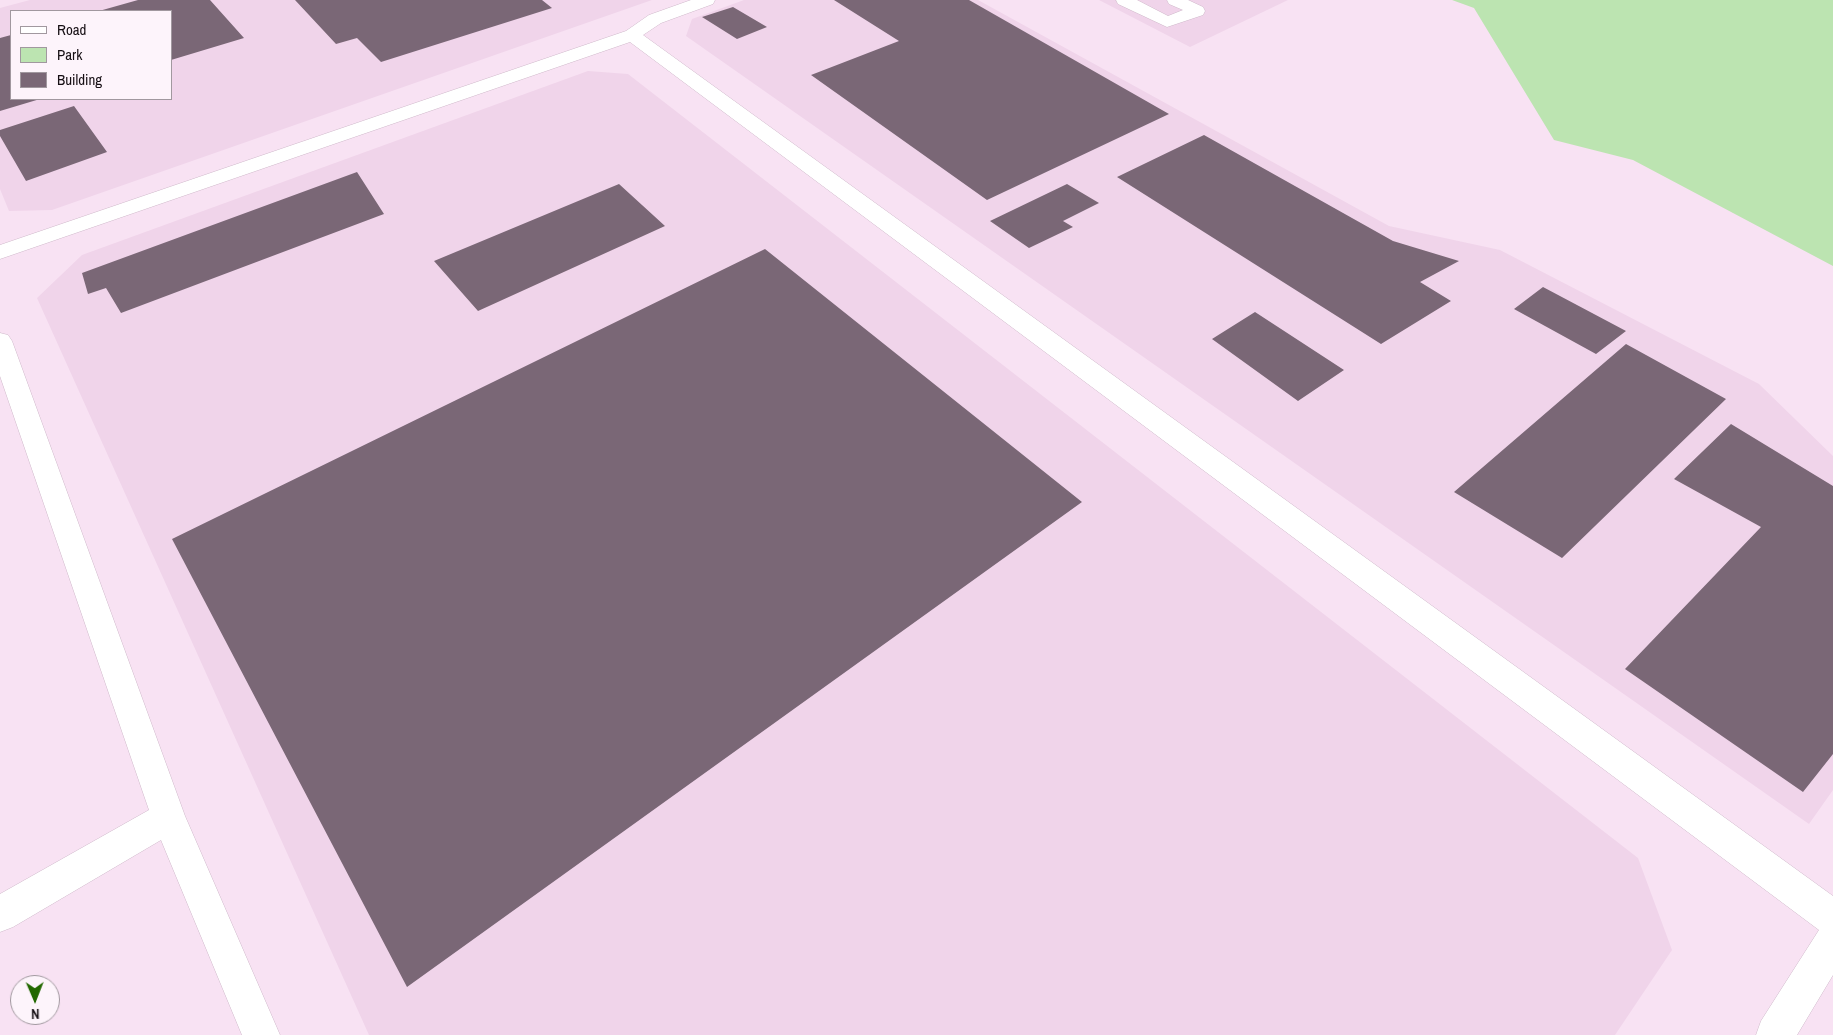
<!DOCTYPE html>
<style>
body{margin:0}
#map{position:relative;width:1833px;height:1035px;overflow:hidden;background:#f8e2f3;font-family:"Archivo Narrow",sans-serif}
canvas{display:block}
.legend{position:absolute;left:10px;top:10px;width:162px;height:90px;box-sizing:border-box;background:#fdf4fb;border:1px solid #a1989f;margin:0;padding:6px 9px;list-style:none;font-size:15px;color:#160f14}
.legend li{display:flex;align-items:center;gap:10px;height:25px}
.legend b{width:25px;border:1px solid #a1989f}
.north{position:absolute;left:10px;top:975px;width:50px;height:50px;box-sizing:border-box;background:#fdf4fb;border:1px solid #a1989f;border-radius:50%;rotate:179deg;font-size:14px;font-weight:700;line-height:20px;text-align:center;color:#160f14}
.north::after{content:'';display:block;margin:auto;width:18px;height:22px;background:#226800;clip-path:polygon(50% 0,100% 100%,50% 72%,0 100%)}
</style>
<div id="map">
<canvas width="1833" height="1035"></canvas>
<ul class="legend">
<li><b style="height:6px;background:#fff"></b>Road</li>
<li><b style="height:14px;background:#bce4b1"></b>Park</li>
<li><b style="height:14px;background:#7a6776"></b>Building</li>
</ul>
<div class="north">N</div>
</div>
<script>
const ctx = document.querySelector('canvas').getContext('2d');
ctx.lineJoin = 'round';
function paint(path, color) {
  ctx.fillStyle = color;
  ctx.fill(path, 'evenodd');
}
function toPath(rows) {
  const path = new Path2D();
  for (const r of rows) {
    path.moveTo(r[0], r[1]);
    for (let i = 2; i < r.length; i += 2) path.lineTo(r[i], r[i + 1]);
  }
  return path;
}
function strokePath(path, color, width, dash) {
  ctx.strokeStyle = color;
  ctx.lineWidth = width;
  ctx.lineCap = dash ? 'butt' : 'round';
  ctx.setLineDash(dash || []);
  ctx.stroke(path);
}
paint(toPath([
 [30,0,652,0,52,210,9,211,0,189,0,8],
 [11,11,171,11,171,99,11,99],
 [744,0,978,0,1389,226,1500,250,1759,384,1833,456,1833,790,1809,824,686,36,692,19],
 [1099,0,1288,0,1190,47],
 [588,71,628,74,1638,858,1672,950,1615,1035,369,1035,37,298,82,255]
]), '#f0d4ea');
paint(toPath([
 [1452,0,1833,0,1833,266,1633,160,1554,140,1474,8]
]), '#bce4b1');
paint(toPath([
 [138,0,210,0,244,38,171,60,171,11,99,11],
 [295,0,542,0,552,8,381,62,357,38,336,44],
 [834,0,969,0,1169,114,987,200,811,75,899,41],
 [733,7,767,27,737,39,702,17],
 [11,35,11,99,40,99,0,111,0,38],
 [74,106,107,152,26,181,0,136,0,130],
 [1204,135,1393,241,1459,261,1420,282,1451,301,1381,344,1117,177],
 [357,172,384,214,121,313,106,288,88,294,82,273],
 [619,184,665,226,478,311,434,261],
 [1067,184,1099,203,1063,221,1073,227,1029,248,990,221],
 [765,249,1082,502,407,987,172,539],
 [1543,287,1626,331,1596,354,1514,309],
 [1255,312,1344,370,1298,401,1212,339],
 [1626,344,1726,399,1562,558,1454,492],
 [1731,424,1833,486,1833,754,1803,792,1625,669,1761,527,1674,479]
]), '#7a6776');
const minor = toPath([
 [691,0,715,0,713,4,661,23,643,35,1833,896,1833,975,1797,1035,1756,1035,1761,1021,1819,930,630,42,0,259,0,245,626,31,649,15,691,0],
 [1116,0,1137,0,1168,16,1183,10,1169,4,1167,0,1188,0,1203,7,1205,11,1203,15,1167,27,1118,4,1116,0],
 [0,333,8,335,12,341,185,816,280,1035,242,1035,161,840,13,927,0,932,0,894,149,810,0,376,0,333]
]);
strokePath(minor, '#cfb9ca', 1);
paint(minor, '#fff');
</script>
